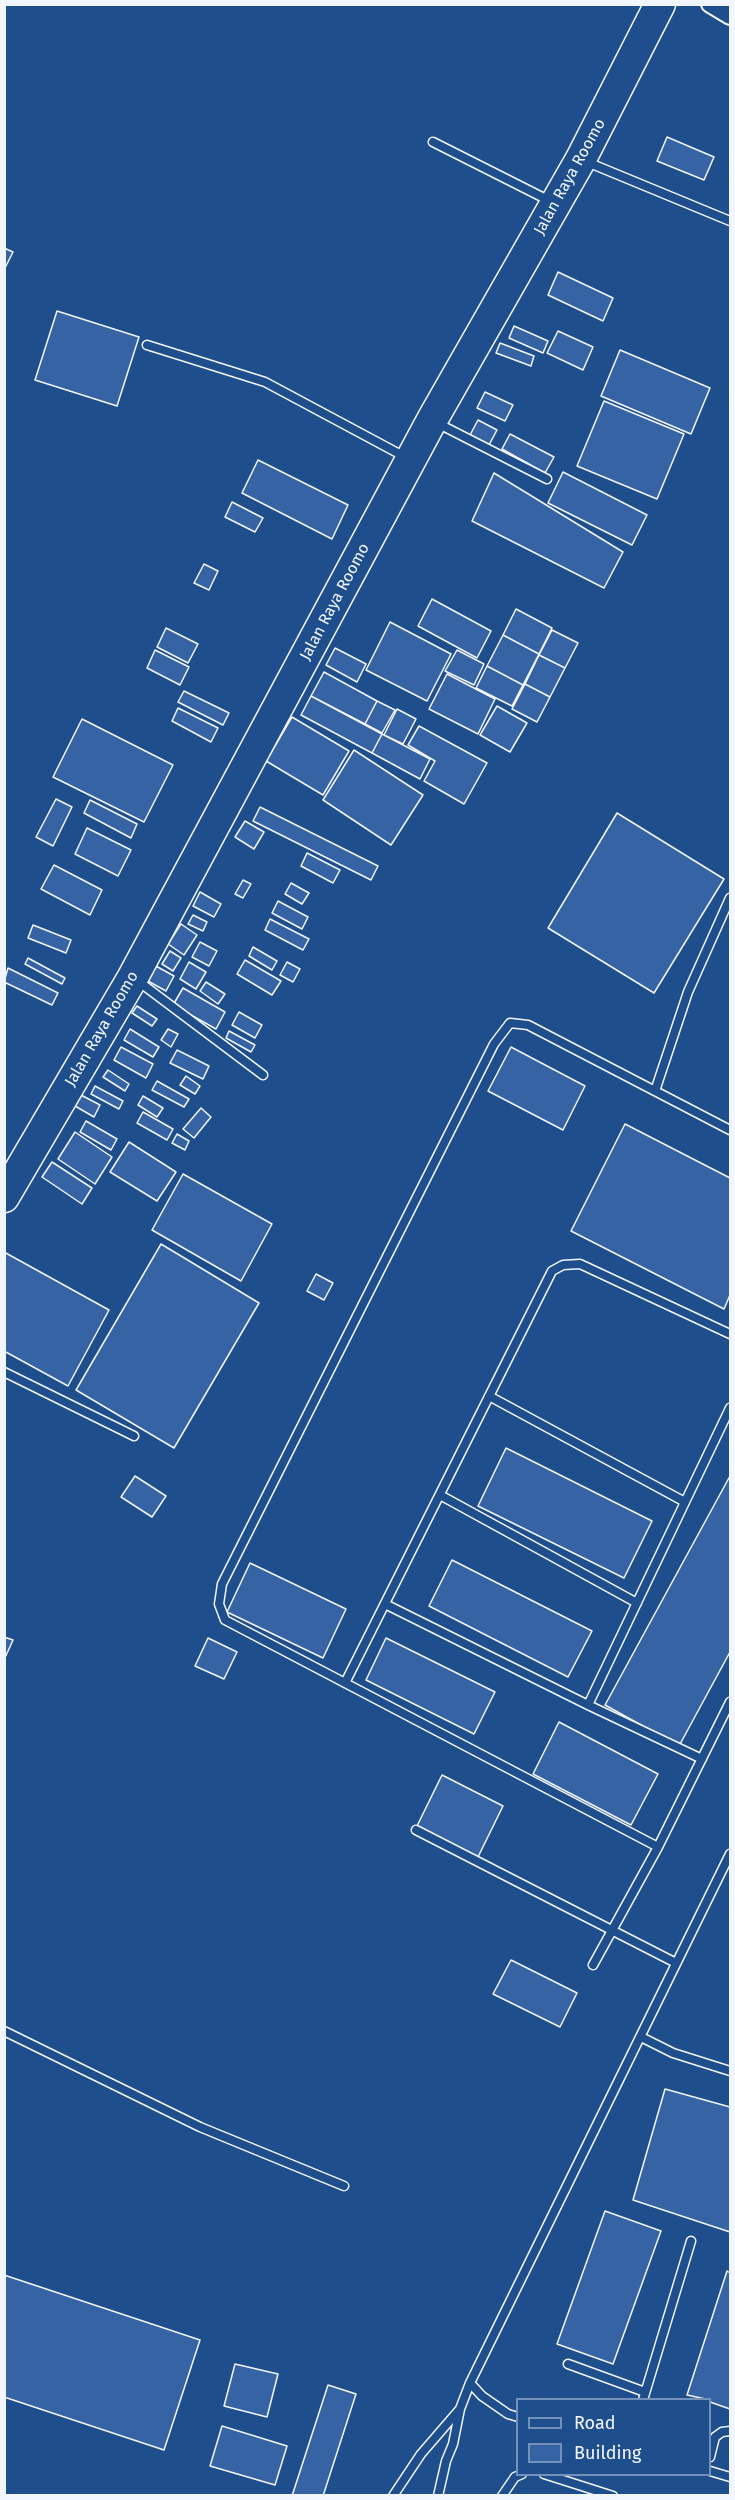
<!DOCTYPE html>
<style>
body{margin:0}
#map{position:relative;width:735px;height:2500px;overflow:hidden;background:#1f4e8c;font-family:"Fira Sans",sans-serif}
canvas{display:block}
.frame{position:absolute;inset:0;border:6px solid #f2f6ff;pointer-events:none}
.legend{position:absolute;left:516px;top:2398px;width:195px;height:78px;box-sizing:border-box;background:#1f4e8c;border:2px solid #7391ba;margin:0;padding:8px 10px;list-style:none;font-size:18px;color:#f2f6ff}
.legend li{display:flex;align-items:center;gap:12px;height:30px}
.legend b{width:30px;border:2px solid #7391ba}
</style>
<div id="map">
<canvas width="735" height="2500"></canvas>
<div class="frame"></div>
<ul class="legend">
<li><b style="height:8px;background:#1f4e8c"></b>Road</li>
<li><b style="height:16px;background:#3563a3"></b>Building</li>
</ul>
</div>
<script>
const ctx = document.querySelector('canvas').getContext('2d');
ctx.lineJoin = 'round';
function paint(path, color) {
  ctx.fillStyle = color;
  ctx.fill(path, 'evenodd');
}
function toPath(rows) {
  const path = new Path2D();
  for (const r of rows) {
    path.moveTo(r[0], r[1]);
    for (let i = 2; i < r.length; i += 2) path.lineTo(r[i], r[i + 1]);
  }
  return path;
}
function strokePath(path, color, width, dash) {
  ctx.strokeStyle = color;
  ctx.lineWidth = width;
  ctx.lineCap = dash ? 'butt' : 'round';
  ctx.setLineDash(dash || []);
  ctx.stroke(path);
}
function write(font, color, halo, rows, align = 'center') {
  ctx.font = font + ' "Fira Sans",sans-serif';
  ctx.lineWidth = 4.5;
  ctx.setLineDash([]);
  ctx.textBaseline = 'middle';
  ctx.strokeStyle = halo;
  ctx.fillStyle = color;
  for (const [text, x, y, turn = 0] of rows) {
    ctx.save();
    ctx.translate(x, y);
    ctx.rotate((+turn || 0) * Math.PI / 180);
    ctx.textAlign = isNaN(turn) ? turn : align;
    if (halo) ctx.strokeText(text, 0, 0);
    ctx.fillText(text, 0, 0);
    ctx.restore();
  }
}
const building = toPath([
 [667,137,714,157,704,180,657,161,667,137],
 [4,248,13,252,4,270,4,248],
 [558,272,613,298,603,321,548,295,558,272],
 [57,311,139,337,117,406,35,380,57,311],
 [514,326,548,341,543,353,509,338,514,326],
 [558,331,593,347,583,370,547,353,558,331],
 [500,343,534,356,531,366,496,353,500,343],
 [620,350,710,388,691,434,601,396,620,350],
 [485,392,513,405,505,421,477,408,485,392],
 [604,401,684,434,657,499,577,466,604,401],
 [478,420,497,430,489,445,470,435,478,420],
 [510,434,554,457,545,473,502,449,510,434],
 [258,460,348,505,332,539,242,493,258,460],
 [563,472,647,515,632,545,548,503,563,472],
 [494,473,623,552,604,588,472,521,494,473],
 [232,502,263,518,255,532,225,517,232,502],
 [204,564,218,571,209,590,194,583,204,564],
 [432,599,491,631,477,658,418,626,432,599],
 [516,609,552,628,539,654,503,635,516,609],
 [390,622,451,654,427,701,366,670,390,622],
 [166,628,198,644,188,663,157,647,166,628],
 [552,630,578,643,565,668,539,655,552,630],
 [503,635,539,654,523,685,487,666,503,635],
 [335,648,366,664,357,682,326,665,335,648],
 [155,650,189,667,180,685,147,668,155,650],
 [457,650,484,664,474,685,445,671,457,650],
 [539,655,565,668,550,697,525,684,539,655],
 [487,666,523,685,512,706,476,688,487,666],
 [324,672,377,701,365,724,311,696,324,672],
 [447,674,495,699,478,734,429,709,447,674],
 [525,684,550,697,537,722,512,709,525,684],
 [184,691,229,713,223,725,178,702,184,691],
 [311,696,382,734,372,753,301,715,311,696],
 [377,701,395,710,382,733,365,724,377,701],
 [497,706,527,723,510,752,480,735,497,706],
 [178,708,218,728,211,742,172,721,178,708],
 [397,709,416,719,403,744,384,735,397,709],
 [292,717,349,751,323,795,266,761,292,717],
 [82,719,173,765,144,822,53,777,82,719],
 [419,726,487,763,464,804,424,781,435,761,408,745,419,726],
 [382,734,430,759,420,779,372,753,382,734],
 [354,750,423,795,391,845,323,800,354,750],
 [56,799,72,807,53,846,36,837,56,799],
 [90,800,137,824,131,838,84,813,90,800],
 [260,807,378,866,371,880,253,821,260,807],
 [617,813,724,879,654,993,548,928,617,813],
 [245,821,264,832,254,849,235,837,245,821],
 [87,828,131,850,118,876,75,854,87,828],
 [307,853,340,870,333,883,301,866,307,853],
 [54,865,102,890,90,915,41,889,54,865],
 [243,880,251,884,243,898,235,894,243,880],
 [291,883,309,893,302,904,285,894,291,883],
 [200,892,221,904,214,917,193,906,200,892],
 [278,901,308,917,302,929,272,913,278,901],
 [193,915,207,922,203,931,188,924,193,915],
 [270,919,309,939,303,950,265,930,270,919],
 [181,924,197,935,184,955,168,944,181,924],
 [33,925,71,940,66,953,28,938,33,925],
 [200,942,217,951,209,966,192,957,200,942],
 [253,947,277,961,272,970,249,956,253,947],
 [170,951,181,958,173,971,162,964,170,951],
 [28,958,65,978,62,984,25,964,28,958],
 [245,960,281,981,272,995,237,974,245,960],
 [189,962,206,972,196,989,180,979,189,962],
 [287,962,300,969,293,982,280,975,287,962],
 [154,965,174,976,166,991,146,980,154,965],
 [8,968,58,993,52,1005,4,982,8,968],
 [206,982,225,994,218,1004,200,991,206,982],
 [183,988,225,1012,216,1029,173,1005,183,988],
 [137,1006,157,1019,152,1026,132,1013,137,1006],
 [239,1012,262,1025,255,1038,232,1025,239,1012],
 [130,1029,159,1047,153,1057,124,1040,130,1029],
 [168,1029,178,1034,171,1047,161,1040,168,1029],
 [229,1031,255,1045,251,1052,226,1038,229,1031],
 [121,1047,153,1064,146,1078,114,1060,121,1047],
 [511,1047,585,1086,563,1130,488,1091,511,1047],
 [177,1050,209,1066,203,1079,170,1063,177,1050],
 [108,1070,129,1084,125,1091,103,1077,108,1070],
 [186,1076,200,1086,195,1094,180,1085,186,1076],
 [157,1081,189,1099,184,1107,152,1090,157,1081],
 [95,1086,123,1101,119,1109,91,1094,95,1086],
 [81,1095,100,1105,94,1117,75,1106,81,1095],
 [143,1096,163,1108,157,1117,138,1105,143,1096],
 [201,1108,211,1117,194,1138,183,1129,201,1108],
 [143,1112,173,1129,167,1140,137,1123,143,1112],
 [86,1121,117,1139,111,1150,80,1132,86,1121],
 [625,1124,730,1178,730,1295,724,1309,571,1231,625,1124],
 [75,1132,112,1157,95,1184,58,1159,75,1132],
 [177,1134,189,1141,185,1150,172,1143,177,1134],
 [129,1142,176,1172,157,1201,110,1172,129,1142],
 [52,1162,92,1188,82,1204,42,1177,52,1162],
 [183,1174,272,1224,241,1281,152,1230,183,1174],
 [161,1244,259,1303,174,1448,76,1390,161,1244],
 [4,1252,109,1310,68,1386,4,1351,4,1252],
 [316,1274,333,1283,324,1300,307,1291,316,1274],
 [506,1448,652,1521,624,1578,478,1506,506,1448],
 [135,1476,166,1496,152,1517,121,1497,135,1476],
 [730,1476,730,1652,679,1746,605,1705,730,1476],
 [452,1560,592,1631,568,1677,429,1606,452,1560],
 [250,1563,346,1609,323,1658,227,1612,250,1563],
 [4,1637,13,1640,4,1660,4,1637],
 [208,1638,237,1652,224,1679,195,1666,208,1638],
 [386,1638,495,1692,474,1734,366,1680,386,1638],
 [559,1722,658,1774,631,1825,533,1774,559,1722],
 [442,1775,503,1806,477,1859,416,1828,442,1775],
 [511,1960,577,1993,560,2027,493,1994,511,1960],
 [665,2089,730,2107,730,2232,633,2200,665,2089],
 [605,2211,661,2231,613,2364,557,2344,605,2211],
 [727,2271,730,2273,730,2409,710,2402,710,2400,687,2395,727,2271],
 [4,2275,200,2340,164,2450,4,2397,4,2275],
 [235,2364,278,2374,267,2417,224,2406,235,2364],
 [328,2385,356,2394,323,2496,292,2496,328,2385],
 [222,2426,287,2446,275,2485,210,2466,222,2426]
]);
paint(building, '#3563a3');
strokePath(building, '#f2f6ff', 1.5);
const lane = toPath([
 [433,142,550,201],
 [587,162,730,221],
 [147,345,265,382,407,458],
 [435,422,547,479],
 [138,981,263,1075],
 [655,1091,688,992,730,898],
 [4,1372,134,1436],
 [489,1396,685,1502],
 [440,1495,637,1603],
 [385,1604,588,1705,702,1759],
 [345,1683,552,1271,563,1265,580,1264,730,1334],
 [588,1705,730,1408],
 [416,1830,676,1963],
 [658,1847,225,1620,219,1604,222,1584,494,1044,510,1023,528,1025,730,1130],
 [593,1965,658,1847,730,1702],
 [4,2031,200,2127,344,2186],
 [641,2037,673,2053,730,2071],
 [568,2364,645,2392],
 [470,2383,482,2396,508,2414,518,2417],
 [643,2400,691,2241],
 [710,2457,715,2437,722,2432,730,2431],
 [710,2471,730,2477],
 [544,2474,613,2496],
 [393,2496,421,2454,459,2410],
 [438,2496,446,2461,453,2444,460,2409,470,2383,730,1854],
 [502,2496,515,2477,522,2474]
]);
const street = toPath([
 [710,4,730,16]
]);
const highway = toPath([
 [4,1197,133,977,432,420,581,159,660,4]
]);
strokePath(lane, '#f2f6ff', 11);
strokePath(street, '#f2f6ff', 20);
strokePath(highway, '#f2f6ff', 33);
strokePath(lane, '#1f4e8c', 8);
strokePath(street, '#1f4e8c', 16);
strokePath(highway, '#1f4e8c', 30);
write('16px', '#f2f6ff', '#1f4e8c', [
 ["Jalan Raya Roomo",570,177,-61],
 ["Jalan Raya Roomo",335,602,-62],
 ["Jalan Raya Roomo",102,1029,-60]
]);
</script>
